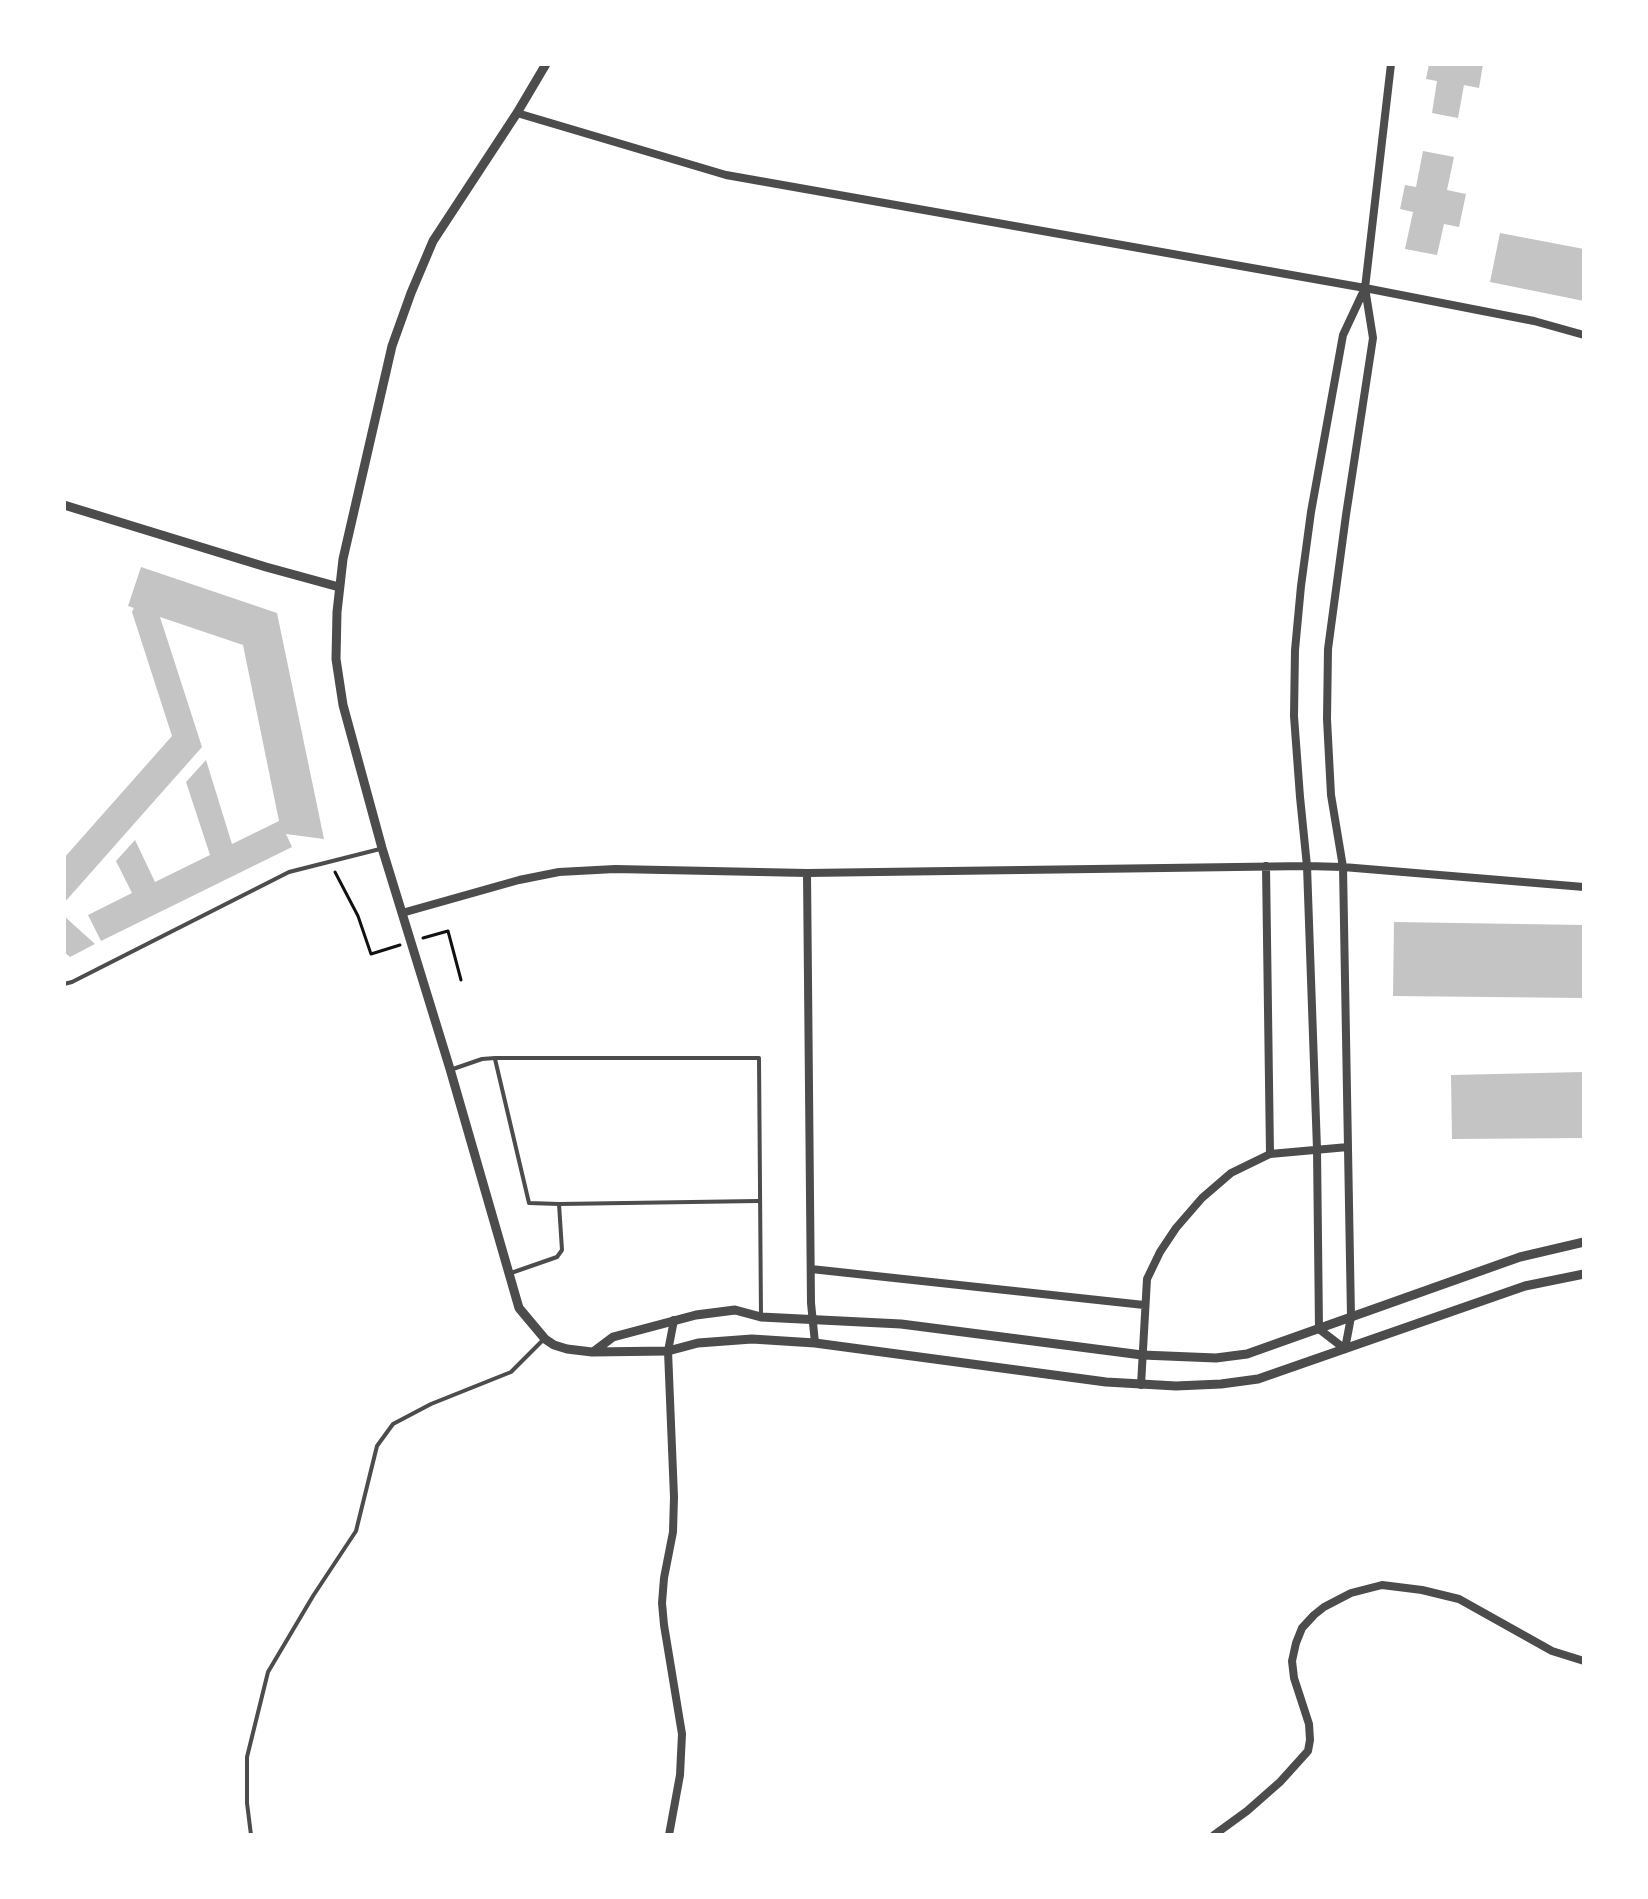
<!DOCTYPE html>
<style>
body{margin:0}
#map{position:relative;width:1648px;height:1899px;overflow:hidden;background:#fff;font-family:"Fira Sans Condensed",sans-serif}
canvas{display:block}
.frame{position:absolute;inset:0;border:66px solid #fff;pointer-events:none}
</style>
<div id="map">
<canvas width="1648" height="1899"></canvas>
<div class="frame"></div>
</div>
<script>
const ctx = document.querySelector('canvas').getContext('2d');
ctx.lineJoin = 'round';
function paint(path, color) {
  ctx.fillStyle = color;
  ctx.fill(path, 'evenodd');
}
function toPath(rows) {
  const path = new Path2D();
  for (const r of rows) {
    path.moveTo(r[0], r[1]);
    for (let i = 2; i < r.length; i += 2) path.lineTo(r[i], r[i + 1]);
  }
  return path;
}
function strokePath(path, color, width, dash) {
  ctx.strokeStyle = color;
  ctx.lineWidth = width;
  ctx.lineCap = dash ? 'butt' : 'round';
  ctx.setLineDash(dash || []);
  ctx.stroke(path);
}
paint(toPath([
 [1429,64,1483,64,1479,88,1464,85,1458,118,1432,113,1437,81,1426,79],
 [1423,151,1454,157,1447,190,1466,194,1459,227,1444,224,1437,255,1405,249,1413,212,1400,209,1405,185,1416,187],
 [1500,233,1584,249,1584,301,1490,282],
 [141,567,277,613,324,839,286,834,292,847,101,941,88,915,132,893,116,861,135,840,155,882,210,855,186,782,206,760,232,844,279,821,243,645,160,617,202,747,64,903,64,858,172,736,132,612,134,608,128,606],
 [64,916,95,944,70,957,64,952],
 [1394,922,1584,925,1584,998,1393,996],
 [1584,1072,1584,1138,1452,1139,1451,1075]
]), '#c4c4c4');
strokePath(toPath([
 [335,872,358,916,371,954,400,945],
 [423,938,448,931,461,980]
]), '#111', 3);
strokePath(toPath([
 [64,984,72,982,289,872,380,849],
 [495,1059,529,1203,559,1204],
 [453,1069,482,1059,495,1058,759,1058,761,1317],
 [511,1273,557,1257,562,1250,559,1204,758,1201],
 [251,1835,247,1803,247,1757,268,1672,313,1596,356,1531,377,1446,393,1424,431,1404,511,1372,543,1340]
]), '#4c4c4c', 4);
strokePath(toPath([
 [517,113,726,175,1365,288,1534,321,1584,335],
 [1365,288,1343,335,1311,512,1301,586,1295,650,1294,716,1300,797,1307,866,1317,1149,1319,1329,1345,1349,1351,1317,1343,867,1331,795,1327,719,1328,649,1346,515,1373,338,1365,288,1391,64],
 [1266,866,1270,1154],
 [807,873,811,1303,815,1343],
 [402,913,519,880,559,872,615,869,807,873,1307,866,1343,867,1584,887],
 [811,1269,1144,1305],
 [1141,1385,1147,1279,1160,1252,1176,1228,1202,1198,1231,1173,1270,1154,1348,1147],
 [669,1835,680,1775,682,1734,664,1625,662,1603,664,1578,673,1532,674,1497,668,1351,674,1320],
 [1214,1835,1247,1811,1280,1782,1308,1751,1310,1740,1309,1724,1294,1678,1292,1661,1296,1643,1302,1628,1314,1615,1324,1607,1351,1593,1382,1585,1422,1590,1459,1599,1552,1651,1584,1661]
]), '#4c4c4c', 8);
strokePath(toPath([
 [546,64,517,113,433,241,411,293,392,346,343,559,337,612,336,659,343,705,382,848,450,1069,519,1308,545,1339,554,1345,567,1349,592,1352,668,1351,698,1343,752,1339,815,1343,1106,1382,1176,1386,1221,1384,1258,1379,1525,1286,1584,1274],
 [64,505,266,567,339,587],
 [593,1352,613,1337,696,1315,735,1310,761,1317,901,1324,1142,1355,1216,1358,1247,1354,1520,1257,1584,1242]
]), '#4c4c4c', 9);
</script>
